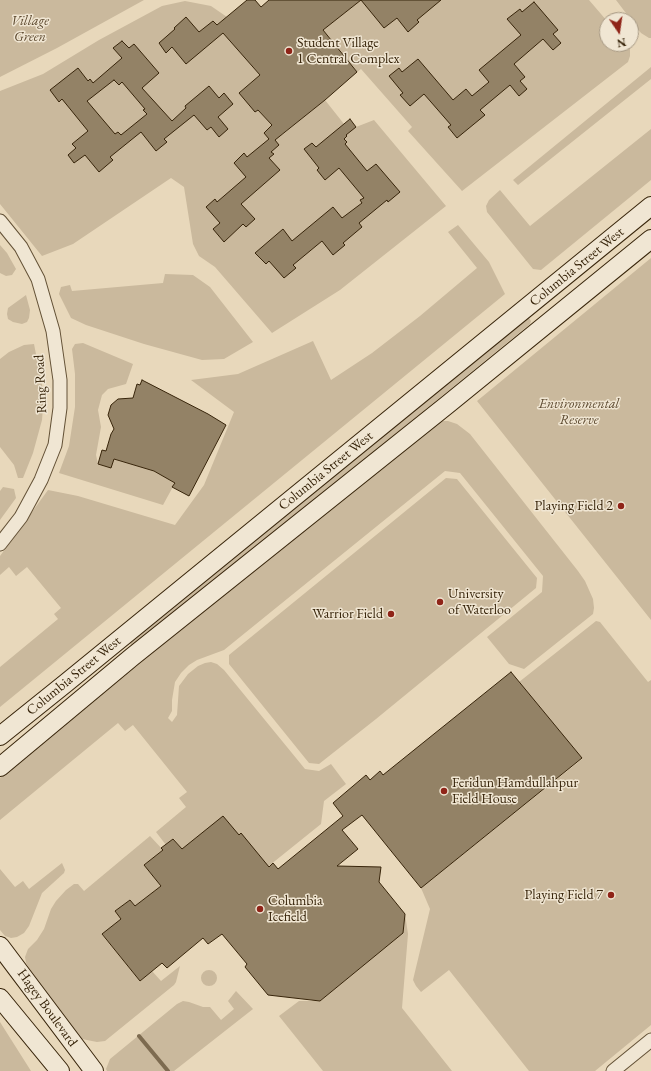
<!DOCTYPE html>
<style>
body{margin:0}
#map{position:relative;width:651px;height:1071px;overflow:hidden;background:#e8d8bb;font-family:"EB Garamond",serif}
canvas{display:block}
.north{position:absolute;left:599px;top:12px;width:40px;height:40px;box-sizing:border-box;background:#f0e6d3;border:1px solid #a69883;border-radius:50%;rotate:167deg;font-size:11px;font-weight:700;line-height:16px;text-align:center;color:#37240a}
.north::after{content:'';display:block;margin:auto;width:14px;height:18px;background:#8f2418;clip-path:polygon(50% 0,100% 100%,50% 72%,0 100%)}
</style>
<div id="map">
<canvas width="651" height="1071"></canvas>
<div class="north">N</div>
</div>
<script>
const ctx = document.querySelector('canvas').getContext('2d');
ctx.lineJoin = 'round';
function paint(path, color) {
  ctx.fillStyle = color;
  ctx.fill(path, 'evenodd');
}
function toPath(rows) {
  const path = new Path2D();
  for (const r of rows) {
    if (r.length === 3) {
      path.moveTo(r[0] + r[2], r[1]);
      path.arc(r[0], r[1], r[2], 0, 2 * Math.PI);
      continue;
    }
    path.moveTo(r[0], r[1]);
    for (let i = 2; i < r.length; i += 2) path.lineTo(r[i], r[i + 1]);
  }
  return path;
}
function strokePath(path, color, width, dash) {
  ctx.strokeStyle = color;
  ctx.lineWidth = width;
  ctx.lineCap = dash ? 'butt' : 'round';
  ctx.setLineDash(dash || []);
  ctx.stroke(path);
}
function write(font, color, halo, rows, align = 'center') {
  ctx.font = font + ' "EB Garamond",serif';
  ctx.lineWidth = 3;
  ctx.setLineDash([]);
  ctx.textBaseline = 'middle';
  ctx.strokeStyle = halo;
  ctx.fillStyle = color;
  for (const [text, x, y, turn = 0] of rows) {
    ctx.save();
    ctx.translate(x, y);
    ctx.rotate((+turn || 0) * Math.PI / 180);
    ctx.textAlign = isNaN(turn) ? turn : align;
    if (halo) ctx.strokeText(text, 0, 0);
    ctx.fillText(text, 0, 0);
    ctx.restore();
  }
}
paint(toPath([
 [0,0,144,0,57,48,0,77],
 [361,0,589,0,607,21,607,44,627,44,630,47,630,56,628,62,462,191,408,131,412,127,361,69,357,72,323,30],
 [616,0,651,0,651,38,649,38,641,33],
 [185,1,211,6,227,17,217,25,260,75,239,93,258,110,280,134,282,135,325,100,344,124,340,127,346,135,356,127,374,120,446,206,340,290,272,333,215,267,199,256,193,244,184,187,171,178,73,244,42,256,0,204,0,91,43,74,99,40,162,6],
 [651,67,651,79,518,185,513,180],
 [651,129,651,180,541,270,533,269,487,212,486,206,489,200,500,190,530,226],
 [458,225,489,262,505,294,0,707,0,667,58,619,54,614,61,608,27,567,16,576,9,567,0,575,0,556,48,490,78,496,175,525,204,485,234,412,191,380,238,374,313,341,331,380,372,353,420,316,477,268,448,232],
 [0,245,7,253,16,269,12,275,6,276,0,273],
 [651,258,651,620,477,401],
 [165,274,193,275,210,287,253,342,224,359,202,360,144,344,86,325,71,318,59,294,61,287,70,285,72,291,163,283],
 [26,295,30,310,29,318,27,322,22,324,13,322,8,319,7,314,8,308],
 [525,317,529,318,531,321,530,324,137,645,134,647,131,645,130,643,131,639],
 [83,343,133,364,126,384,108,389,102,395,98,410,101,427,96,455,98,464,111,468,114,459,154,471,175,483,163,505,59,473,69,446,75,407,75,374,72,349,75,344],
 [34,344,44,395,42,420,33,453,23,478,18,478,14,465,0,447,0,359,9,352,24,345],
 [437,421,448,421,457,424,470,434,578,571,585,581,593,599,594,608,593,614,524,669,509,664,487,637,542,592,543,576,460,473,445,471,224,650,197,660,189,665,181,673,175,682,172,700,172,711,168,718,172,722,177,715,179,686,188,674,198,666,205,663,211,662,217,664,224,670,305,769,319,771,331,764,346,784,324,801,321,824,224,902,174,839,166,845,156,832,186,807,179,798,187,792,133,725,125,731,118,723,0,820,0,778],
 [446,478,457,479,537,578,536,588,376,719,319,764,309,763,229,664,229,655],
 [3,487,14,489,16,498,0,520,0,491],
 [596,621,600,622,648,682,651,680,651,1025,595,1071,529,1071,449,970,421,992,416,986,413,980,430,909,421,888,582,759,519,682],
 [150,836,163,850,144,865,161,886,135,906,130,900,115,911,121,919,102,935,140,981,152,971,161,981,180,966,176,982,174,985,105,1041,97,1042,82,1039,29,968,26,963,25,957,28,949,37,940,44,929,51,909,56,901,66,890,74,884,78,884,84,891],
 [62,863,65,870,64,873,42,893,29,926,24,933,17,937,11,938,5,936,0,930,0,869,15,887,23,881,29,889],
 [405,914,408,934,402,1008,452,1071,323,1071,279,1016,299,1001,320,1001,403,933],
 [209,978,8],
 [236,991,253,1009,174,1071,107,1071,106,1069,110,1059,177,1004,183,1001,189,1002,203,1007,210,1007,221,1020,234,1009,228,1001],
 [0,1022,31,1071,0,1071]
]), '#cab99d');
strokePath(toPath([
 [139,1036,168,1071]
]), '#7d6b50', 4);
const building = toPath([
 [247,0,255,0,261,7,269,0,361,0,323,30,357,72,325,100,275,140,279,145,271,152,274,154,269,158,280,170,241,204,255,219,246,227,243,224,224,242,213,229,220,223,206,207,215,199,217,202,246,177,234,163,244,153,247,157,269,139,264,133,272,125,258,110,255,112,239,93,260,75,223,33,186,64,172,47,166,53,159,43,175,29,174,28,186,17,199,32,213,21,217,25,247,0],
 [361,0,441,0,417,20,419,22,408,32,397,18,384,28,361,0],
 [534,2,558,30,553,34,561,43,553,50,543,39,514,64,525,77,520,81,527,89,519,96,510,85,480,110,485,115,457,138,448,127,451,125,424,94,410,106,400,95,403,93,389,76,399,68,402,72,418,59,453,100,466,89,472,96,489,82,479,70,521,35,507,19,520,9,522,12,534,2],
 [122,41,129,48,134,44,159,73,142,88,172,121,186,108,185,106,209,86,219,98,224,93,233,104,218,117,228,129,219,137,211,127,207,130,194,115,164,139,167,142,156,151,141,132,110,157,113,160,99,172,85,155,74,163,68,155,76,148,72,144,88,131,62,99,59,102,50,90,78,68,88,81,90,79,93,83,122,58,113,48,122,41],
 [114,80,119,85,122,82,145,109,143,110,147,114,121,135,118,132,115,134,87,101,114,80],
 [350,119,356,127,346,135,347,136,344,139,347,142,345,144,367,171,376,164,400,192,388,202,387,200,359,223,362,227,343,243,345,245,333,255,322,241,293,265,296,268,284,278,269,261,266,264,255,253,283,229,292,241,333,207,342,218,362,203,360,200,364,198,339,168,325,180,317,170,319,168,304,149,312,143,316,147,350,119],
 [142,380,208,414,226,425,189,496,172,487,175,483,154,471,114,459,111,468,98,464,102,450,106,451,111,434,114,429,108,415,111,405,118,399,133,398,137,384,140,385,142,380],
 [511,672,582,758,421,888,362,815,342,830,358,849,337,866,381,867,379,882,405,914,403,933,320,1001,268,995,245,967,247,964,222,934,208,944,203,938,167,968,162,963,140,981,102,934,121,919,115,911,130,900,135,906,161,886,144,865,163,850,161,848,173,839,182,849,223,816,239,835,241,833,269,867,273,863,278,869,343,816,333,803,366,775,370,780,380,771,383,775,511,672]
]);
paint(building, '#938266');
strokePath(building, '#37240a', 1);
const street = toPath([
 [0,221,21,247,38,279,53,331,60,380,60,408,55,445,41,480,21,517,0,544],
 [613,1071,651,1040]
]);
const secondary = toPath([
 [0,736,66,683,651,206],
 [0,767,132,657,447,405,651,239],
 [0,946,94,1071],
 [0,998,60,1071]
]);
strokePath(street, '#635136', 15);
strokePath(secondary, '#37240a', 20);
strokePath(street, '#f0e6d3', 13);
strokePath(secondary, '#f0e6d3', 18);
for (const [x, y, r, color] of [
 [289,51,4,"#8f2418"],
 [621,506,4,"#8f2418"],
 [440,602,4,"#8f2418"],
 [391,614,4,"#8f2418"],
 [444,791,4,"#8f2418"],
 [611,895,4,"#8f2418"],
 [260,909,4,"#8f2418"]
]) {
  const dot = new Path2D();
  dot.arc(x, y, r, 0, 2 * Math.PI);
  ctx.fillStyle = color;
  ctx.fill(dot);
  strokePath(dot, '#f0e6d3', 1.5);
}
write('italic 14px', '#5c492f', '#f0e6d3', [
 ["Village",30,21],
 ["Green",30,37],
 ["Environmental",579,404],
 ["Reserve",579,420]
]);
write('14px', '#37240a', '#f0e6d3', [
 ["Student Village",297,43],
 ["1 Central Complex",297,59],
 ["Playing Field 2",613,506,"right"],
 ["University",448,594],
 ["of Waterloo",448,610],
 ["Warrior Field",383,614,"right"],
 ["Feridun Hamdullahpur",452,783],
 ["Field House",452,799],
 ["Playing Field 7",603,895,"right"],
 ["Columbia",268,901],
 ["Icefield",268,917]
], 'left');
write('14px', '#37240a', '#f0e6d3', [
 ["Columbia Street West",577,267,-39],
 ["Ring Road",41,384,-93],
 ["Columbia Street West",326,471,-39],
 ["Columbia Street West",74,676,-39],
 ["Hagey Boulevard",47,1008,54]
]);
</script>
